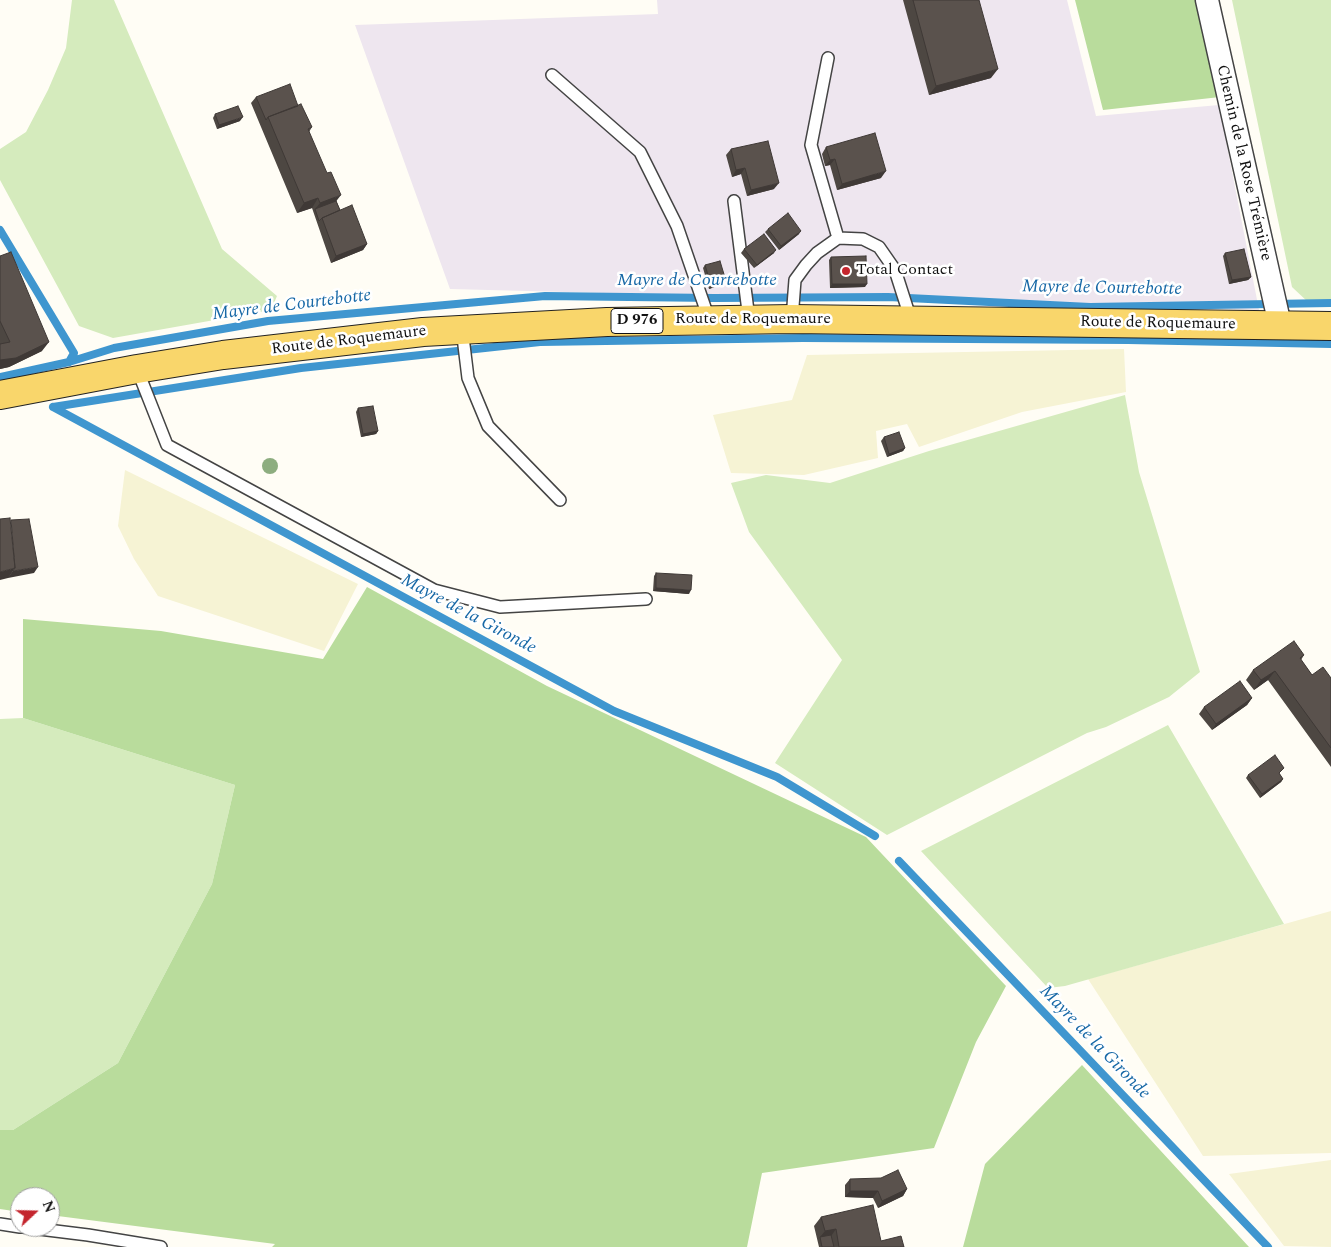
<!DOCTYPE html>
<meta charset="utf-8">
<style>
body{margin:0}
#map{position:relative;width:1331px;height:1247px;overflow:hidden;background:#fffdf5;font-family:Spectral,serif}
canvas{display:block}
.north{position:absolute;left:10px;top:1187px;width:50px;height:50px;box-sizing:border-box;background:#fff;border:1px solid #a0a0a0;border-radius:50%;rotate:69deg;font-size:14px;font-weight:700;line-height:20px;text-align:center;color:#111}
.north::after{content:'';display:block;margin:auto;width:18px;height:22px;background:#c4262e;clip-path:polygon(50% 0,100% 100%,50% 72%,0 100%)}
</style>
<div id="map">
<canvas width="1331" height="1247"></canvas>
<div class="north">N</div>
</div>
<script>
const ctx = document.querySelector('canvas').getContext('2d');
ctx.lineJoin = 'round';
function paint(path, color) {
  ctx.fillStyle = color;
  ctx.fill(path, 'evenodd');
}
function toPath(rows) {
  const path = new Path2D();
  for (const r of rows) {
    path.moveTo(r[0], r[1]);
    for (let i = 2; i < r.length; i += 2) path.lineTo(r[i], r[i + 1]);
  }
  return path;
}
function strokePath(path, color, width, dash) {
  ctx.strokeStyle = color;
  ctx.lineWidth = width;
  ctx.lineCap = dash ? 'butt' : 'round';
  ctx.setLineDash(dash || []);
  ctx.stroke(path);
}
function write(font, color, halo, rows, align = 'center') {
  ctx.font = font + ' Spectral,serif';
  ctx.lineWidth = 5;
  ctx.setLineDash([]);
  ctx.textBaseline = 'middle';
  ctx.strokeStyle = halo;
  ctx.fillStyle = color;
  for (const [text, x, y, turn = 0] of rows) {
    ctx.save();
    ctx.translate(x, y);
    ctx.rotate((+turn || 0) * Math.PI / 180);
    ctx.textAlign = isNaN(turn) ? turn : align;
    if (halo) ctx.strokeText(text, 0, 0);
    ctx.fillText(text, 0, 0);
    ctx.restore();
  }
}
paint(toPath([
 [657,0,1067,0,1096,116,1219,105,1259,310,450,289,355,25,658,14]
]), '#eee6ef');
paint(toPath([
 [1124,349,1126,392,1022,412,919,447,907,424,876,431,878,458,804,475,731,473,713,415,792,400,807,355],
 [125,470,358,584,324,651,158,596,134,559,118,526],
 [1331,911,1331,1153,1203,1156,1088,979],
 [1331,1160,1331,1247,1284,1246,1229,1174]
]), '#f6f3d4');
paint(toPath([
 [72,0,114,0,222,249,277,296,271,310,113,338,79,326,0,180,0,149,26,132,48,90,66,48],
 [1232,0,1331,0,1331,301,1309,303,1292,287],
 [1125,395,1139,472,1200,672,1169,697,1106,727,1087,733,887,835,775,763,842,660,749,532,731,483,766,475,830,483,929,451],
 [23,718,235,785,212,884,118,1063,13,1130,0,1130,0,719],
 [1168,725,1284,924,1065,986,1048,988,921,851]
]), '#d5ebbd');
paint(toPath([
 [1075,0,1198,0,1220,97,1103,110],
 [367,587,547,686,866,837,1006,986,976,1042,934,1148,762,1173,747,1247,272,1247,275,1244,50,1215,50,1197,20,1197,20,1212,0,1209,0,1130,13,1130,118,1063,212,884,235,785,23,718,23,619,161,631,323,659],
 [1082,1065,1249,1247,963,1247,985,1164]
]), '#b9dc9c');
strokePath(toPath([
 [0,230,74,353,69,362],
 [0,377,69,362,114,348,268,321,545,296,714,298,888,297,1090,307,1331,303],
 [53,407,301,368,540,342,803,338,1128,340,1331,344],
 [53,407,614,711,777,777,875,836],
 [899,861,1268,1247]
]), '#3f96cf', 8);
const lane = toPath([
 [828,58,811,145,838,238],
 [552,75,640,152,677,226,709,319],
 [734,201,749,319],
 [792,319,795,280,806,265,817,253,838,238,863,239,879,247,895,270,911,320],
 [462,329,468,378,488,426,560,500],
 [137,369,167,445,434,590,500,607,646,599],
 [0,1224,20,1227],
 [23,1227,88,1235,161,1247]
]);
const street = toPath([
 [1207,0,1280,325]
]);
const primary = toPath([
 [0,395,137,369,223,355,423,332,607,322,792,319,1331,326]
]);
strokePath(lane, '#444', 14);
strokePath(street, '#444', 25);
strokePath(primary, '#222', 30);
strokePath(lane, '#fff', 11);
strokePath(street, '#fff', 22);
strokePath(primary, '#f9d66b', 28);
ctx.fillStyle = '#8dad7f';
for (const [x, y] of [
 [270,466]
]) {
  ctx.beginPath();
  ctx.arc(x, y, 8, 0, 2 * Math.PI);
  ctx.fill();
}
paint(toPath([
 [903,0,979,0,991,78,929,95],
 [256,97,298,106,312,127,309,132,340,210,367,244,363,250,331,263,312,208,297,213,251,103],
 [215,114,240,121,217,129,213,118],
 [826,147,881,178,837,190,830,165,825,166,822,154],
 [731,149,774,189,747,196,741,174,732,177,726,155],
 [768,229,799,234,779,250,765,232],
 [744,249,774,253,754,268,741,253],
 [1225,253,1251,277,1248,280,1229,284,1223,256],
 [0,256,42,351,9,367,0,369],
 [831,257,865,287,830,288,829,260],
 [705,265,723,284,709,289,703,268],
 [358,408,378,431,376,434,361,437,356,412],
 [884,437,905,448,903,451,887,457,881,441],
 [656,573,689,594,653,591,654,576],
 [1304,655,1301,660,1312,675,1331,678,1331,767,1268,680,1254,690,1246,680,1253,670],
 [1252,698,1247,705,1212,730,1199,714,1204,707],
 [1279,773,1283,779,1281,782,1260,798,1246,778,1248,775],
 [850,1179,907,1189,903,1196,878,1208,873,1198,845,1197,845,1185],
 [821,1217,881,1241,904,1247,819,1247,814,1226]
]), '#4d4742');
paint(toPath([
 [998,69,991,78,929,95,936,86],
 [243,117,240,121,217,129,219,125],
 [835,159,830,165,825,166,830,160],
 [745,168,741,174,732,177,736,170],
 [886,171,881,178,837,190,842,184],
 [779,183,774,189,747,196,751,190],
 [341,195,334,204,315,209,320,203],
 [318,198,312,208,297,213,304,203],
 [801,231,799,234,779,250,781,246],
 [367,244,363,250,331,263,336,256],
 [776,250,774,253,754,268,757,265],
 [1251,277,1248,280,1229,284,1232,280],
 [726,281,723,284,709,289,711,285],
 [832,284,867,284,865,287,830,288],
 [49,342,42,351,9,367,0,369,0,360],
 [378,431,376,434,361,437,363,434],
 [905,448,903,451,887,457,889,454],
 [38,567,34,573,8,578,13,571],
 [15,568,8,578,0,580,0,572],
 [656,588,691,590,689,594,653,591],
 [1275,671,1268,680,1254,690,1261,680],
 [1252,698,1247,705,1212,730,1216,724],
 [1283,779,1281,782,1260,798,1262,794],
 [907,1189,903,1196,878,1208,882,1201],
 [850,1191,878,1191,873,1198,845,1197],
 [836,1229,829,1239,820,1237,825,1231]
]), '#3f3936');
const building = toPath([
 [913,0,979,0,998,69,936,86,913,0],
 [290,84,298,106,268,117,266,120,256,97,290,84],
 [301,104,312,127,308,129,327,173,331,172,341,195,320,203,318,198,304,203,268,117,301,104],
 [238,106,243,117,219,125,215,114,238,106],
 [875,133,886,171,842,184,835,159,830,160,826,147,875,133],
 [768,141,779,183,751,190,745,168,736,170,731,149,768,141],
 [336,201,340,210,322,218,319,221,315,209,336,201],
 [352,205,367,244,336,256,322,218,352,205],
 [788,213,801,231,781,246,768,229,788,213],
 [764,234,776,250,757,265,744,249,764,234],
 [1244,249,1251,277,1232,280,1225,253,1244,249],
 [11,252,49,342,16,358,0,360,0,344,10,342,0,321,0,256,11,252],
 [866,256,867,284,832,284,831,257,866,256],
 [720,261,726,281,711,285,705,265,720,261],
 [373,406,378,431,363,434,358,408,373,406],
 [899,432,905,448,889,454,884,437,899,432],
 [10,518,15,568,0,572,0,519,10,518],
 [29,519,38,567,13,571,15,568,11,520,29,519],
 [656,573,692,575,691,590,656,588,656,573],
 [1294,641,1304,655,1300,658,1312,675,1323,667,1331,678,1331,748,1275,671,1261,680,1253,670,1294,641],
 [1240,681,1252,698,1216,724,1204,707,1240,681],
 [1275,755,1284,768,1279,773,1283,779,1262,794,1248,775,1275,755],
 [898,1170,907,1189,882,1201,878,1191,850,1191,850,1179,881,1178,898,1170],
 [873,1205,881,1241,901,1236,904,1247,839,1247,836,1229,825,1231,821,1217,873,1205],
 [831,1235,834,1247,822,1247,820,1237,831,1235]
]);
paint(building, '#5a524d');
strokePath(building, '#3f3936', 1);
for (const [x, y, r, color] of [
 [846,271,5,"#c4262e"]
]) {
  const dot = new Path2D();
  dot.arc(x, y, r, 0, 2 * Math.PI);
  ctx.fillStyle = color;
  ctx.fill(dot);
  strokePath(dot, '#fff', 2);
}
for (const [x, y, w] of [
 [637,321,52]
]) {
  const box = new Path2D();
  box.roundRect(x - w / 2, y - 12.5, w, 25, 4);
  ctx.fillStyle = '#fff';
  ctx.fill(box);
  strokePath(box, '#111', 1);
}
write('bold 15px', '#111', null, [
 ["D 976",637,321]
]);
write('16px', '#111', '#fff', [
 ["Chemin de la Rose Trémière",1243,163,77],
 ["Route de Roquemaure",753,320],
 ["Route de Roquemaure",1158,324,1],
 ["Route de Roquemaure",349,341,-7]
]);
write('16px', '#111', '#fff', [
 ["Total Contact",856,271]
], 'left');
write('italic 18px', '#1768a6', '#fff', [
 ["Mayre de Courtebotte",697,281],
 ["Mayre de Courtebotte",1102,289,1],
 ["Mayre de Courtebotte",292,306,-7],
 ["Mayre de la Gironde",468,615,28],
 ["Mayre de la Gironde",1094,1043,46]
]);
</script>
